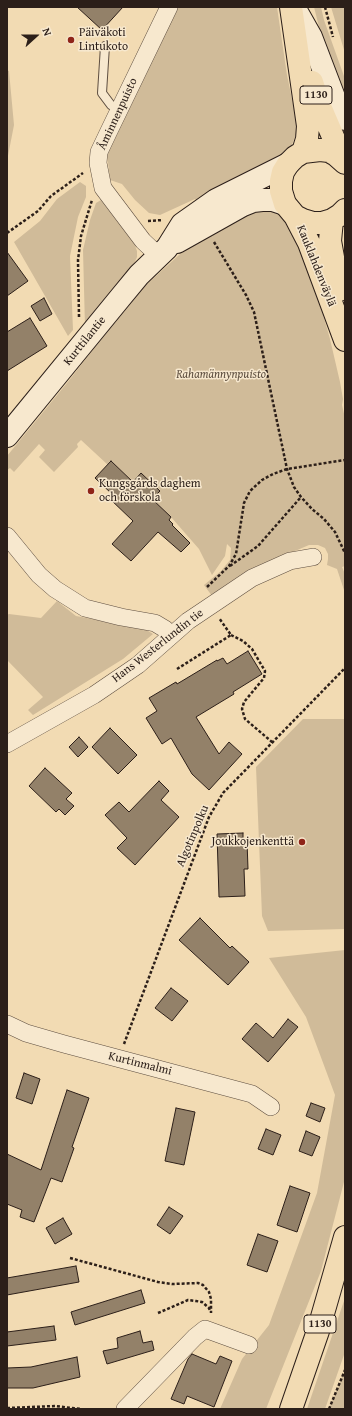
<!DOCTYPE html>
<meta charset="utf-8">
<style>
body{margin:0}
#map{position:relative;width:352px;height:1416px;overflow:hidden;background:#f2dbb3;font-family:"Gentium Book Plus",serif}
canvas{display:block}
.frame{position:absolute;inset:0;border:8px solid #2c1f19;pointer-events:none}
.north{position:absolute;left:16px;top:16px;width:40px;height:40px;-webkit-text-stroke:3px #f7e8ce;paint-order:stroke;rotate:69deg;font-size:11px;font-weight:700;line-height:16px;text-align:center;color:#2c1f19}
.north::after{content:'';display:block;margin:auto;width:14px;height:18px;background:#2c1f19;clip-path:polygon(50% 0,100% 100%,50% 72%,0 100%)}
</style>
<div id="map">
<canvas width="352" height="1416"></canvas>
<div class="frame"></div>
<div class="north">N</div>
</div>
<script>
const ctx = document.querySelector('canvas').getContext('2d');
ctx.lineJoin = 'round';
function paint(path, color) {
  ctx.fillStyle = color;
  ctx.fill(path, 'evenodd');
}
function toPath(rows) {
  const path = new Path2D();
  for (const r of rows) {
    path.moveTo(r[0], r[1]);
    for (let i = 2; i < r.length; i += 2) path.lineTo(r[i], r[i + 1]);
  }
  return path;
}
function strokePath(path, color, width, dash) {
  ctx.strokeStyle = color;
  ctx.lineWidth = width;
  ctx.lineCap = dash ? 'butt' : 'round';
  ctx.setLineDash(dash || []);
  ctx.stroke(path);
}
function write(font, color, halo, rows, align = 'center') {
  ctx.font = font + ' "Gentium Book Plus",serif';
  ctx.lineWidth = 3;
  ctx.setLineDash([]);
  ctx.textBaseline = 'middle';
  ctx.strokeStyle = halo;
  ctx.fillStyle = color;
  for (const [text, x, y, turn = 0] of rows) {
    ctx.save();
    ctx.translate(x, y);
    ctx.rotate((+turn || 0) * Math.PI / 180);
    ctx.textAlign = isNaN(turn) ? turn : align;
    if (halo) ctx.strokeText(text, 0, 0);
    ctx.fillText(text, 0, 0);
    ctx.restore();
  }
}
paint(toPath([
 [177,7,277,7,287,75,294,109,297,132,291,147,282,155,198,203,195,199,160,215,149,213,135,200,122,184,110,180,107,153],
 [314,7,321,7,324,20,345,79,345,98,319,27],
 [331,7,345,7,345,53,341,40],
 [7,70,9,71,14,125,7,161],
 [80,182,86,186,86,197,78,217,70,256,73,330,68,336,14,242,40,221,57,199],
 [101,200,134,243,137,251,137,257,133,266,85,327,83,250,90,220,96,203],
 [261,207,284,214,312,276,330,339,340,382,343,399,342,405,345,418,345,566,342,567,345,574,345,593,337,569,327,565,328,559,328,554,325,548,318,545,309,545,288,554,212,596,204,585,221,571,230,560,231,548,227,544,225,556,212,575,199,549,171,517,152,499,160,490,141,473,133,481,111,461,108,465,81,440,77,444,78,447,54,472,39,457,45,450,39,444,14,472,10,468,7,470,7,456,67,383,116,320,146,285,179,255,204,236],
 [57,601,76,616,145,629,153,634,123,659,33,715,28,710,43,697,7,660,7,615,9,614,41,618],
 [303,719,345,719,345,929,268,931,262,916,256,767],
 [345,950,345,1178,321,1271,266,1409,220,1409,242,1359,269,1325,317,1193,335,1095,306,1017,269,958],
 [345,1298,345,1352,325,1409,307,1409],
 [345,1370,345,1409,329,1409]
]), '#d0bb99');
const building = toPath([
 [77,7,123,7,102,30,77,7],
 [7,252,28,281,7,296,7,252],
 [44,298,52,314,40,321,31,306,44,298],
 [30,318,47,346,7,371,7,332,30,318],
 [111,461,133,482,141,473,160,491,152,499,171,517,169,520,173,524,172,525,190,543,181,552,158,532,131,561,112,544,133,521,109,498,112,494,95,478,111,461],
 [248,651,262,674,233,692,234,694,196,717,219,754,229,742,242,754,209,790,192,774,171,738,162,744,146,718,157,711,149,698,176,682,177,684,217,660,217,661,223,658,227,664,248,651],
 [110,728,137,755,118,774,92,747,110,728],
 [79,737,88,747,78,757,69,747,79,737],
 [45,768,72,793,66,799,74,806,65,815,59,809,56,812,29,786,45,768],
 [159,781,169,791,161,800,179,817,135,865,117,848,127,838,105,815,119,802,129,812,159,781],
 [243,833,243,842,247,841,248,869,244,869,245,896,219,897,217,834,243,833],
 [200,918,230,948,232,946,249,962,228,985,179,940,200,918],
 [171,988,188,1001,172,1021,155,1008,171,988],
 [288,1019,298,1027,268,1062,242,1039,256,1023,273,1038,288,1019],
 [24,1073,40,1079,32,1104,16,1098,24,1073],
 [67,1090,89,1098,72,1147,74,1148,62,1182,51,1178,34,1222,20,1217,22,1210,7,1204,7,1154,41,1170,67,1090],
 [311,1103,325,1108,320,1122,306,1116,311,1103],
 [176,1108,195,1112,184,1165,165,1161,176,1108],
 [266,1129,281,1135,273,1155,258,1149,266,1129],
 [306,1131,320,1137,312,1156,299,1151,306,1131],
 [290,1186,310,1193,297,1232,277,1225,290,1186],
 [169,1207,183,1216,170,1234,157,1225,169,1207],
 [63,1218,72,1234,55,1244,46,1228,63,1218],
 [258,1234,278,1241,267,1272,247,1265,258,1234],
 [76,1266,79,1282,7,1295,7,1278,76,1266],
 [141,1290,145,1303,75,1325,71,1312,141,1290],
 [54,1326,56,1340,7,1346,7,1332,54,1326],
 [140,1331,143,1343,152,1341,154,1350,107,1364,103,1351,118,1348,117,1338,140,1331],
 [192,1354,216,1364,220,1356,232,1361,214,1407,187,1396,184,1404,171,1399,188,1359,192,1354],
 [77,1357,80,1377,33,1388,7,1388,7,1368,31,1367,77,1357]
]);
paint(building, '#938169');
strokePath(building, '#2c1f19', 1);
const lane = toPath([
 [105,46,102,93,111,105,119,111]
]);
const street = toPath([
 [159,256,143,241,103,188,98,163,99,152,108,133,169,7],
 [7,536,39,575,55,589,85,608,121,617,155,623,165,629,170,636],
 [7,744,94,695,138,665,188,621,252,578,290,561,313,557],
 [7,1024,26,1033,64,1044,252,1094,271,1107],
 [125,1409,195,1337,205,1329,249,1345]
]);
const secondary = toPath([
 [294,7,311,37,337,105,345,119],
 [177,242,243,205,253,201,262,200,273,200,285,204],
 [7,436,120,298,139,275,167,248,182,224,216,200,288,164]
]);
const primary = toPath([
 [291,7,308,126,307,139,303,152],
 [312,82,319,104,343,160],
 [345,163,336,155,329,151,320,150,303,152,295,157,288,164,283,172,281,181,281,191,285,204,295,216,303,220,313,223,322,223,332,220,340,215,345,210],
 [295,216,309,243,345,340],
 [332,220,330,241,339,290],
 [291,1409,318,1331,345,1237]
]);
strokePath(lane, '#5e4e40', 10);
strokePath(street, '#5e4e40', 18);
strokePath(secondary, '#2c1f19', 24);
strokePath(primary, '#2c1f19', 24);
strokePath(toPath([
 [325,7,333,37],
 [148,221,163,220],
 [7,233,38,211,51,196,83,173],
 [214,242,246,295,254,312,287,469,294,487,301,497,312,509,324,519,335,532,345,553],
 [79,317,78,260,81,236,92,200],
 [230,566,258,546,301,497],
 [207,587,229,566,236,554,244,503,250,491,262,480,273,474,287,469,345,460],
 [231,635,243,641,252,649,265,671,264,678,244,702,242,709,245,719,272,742],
 [177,669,231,635,219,618],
 [124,1044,209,817,223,793,345,668],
 [70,1258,158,1282,172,1284,198,1283,203,1285,209,1292,211,1299,211,1313],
 [158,1313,188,1300,196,1301,202,1302,209,1308,210,1311],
 [7,1408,55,1406,81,1409],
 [329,1409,345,1370]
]), '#2c1f19', 2.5, [3, 2]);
strokePath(lane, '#f7e8ce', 8);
strokePath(street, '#f7e8ce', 17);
strokePath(secondary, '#f7e8ce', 22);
strokePath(primary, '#f2dbb3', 22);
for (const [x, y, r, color] of [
 [71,40,4,"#8f2418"],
 [91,491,4,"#8f2418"],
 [302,842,4,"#8f2418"]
]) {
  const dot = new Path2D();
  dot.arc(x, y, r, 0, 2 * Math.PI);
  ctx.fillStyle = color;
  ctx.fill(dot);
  strokePath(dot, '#f7e8ce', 1.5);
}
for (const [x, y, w] of [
 [316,95,32],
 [320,1324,32]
]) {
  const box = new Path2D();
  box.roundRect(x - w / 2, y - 9, w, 18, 3);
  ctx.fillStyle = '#f7e8ce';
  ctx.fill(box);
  strokePath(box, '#2c1f19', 1);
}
write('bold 11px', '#2c1f19', null, [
 ["1130",316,95],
 ["1130",320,1324]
]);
write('12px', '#2c1f19', '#f7e8ce', [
 ["Päiväkoti",79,33],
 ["Lintukoto",79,47],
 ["Kungsgårds daghem",99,484],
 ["och förskola",99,498],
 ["Joukkojenkenttä",294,842,"right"]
], 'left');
write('12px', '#2c1f19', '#f7e8ce', [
 ["Åminnenpuisto",118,114,-65],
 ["Kauklahdenväylä",316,266,68],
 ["Kurttilantie",85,341,-51],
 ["Hans Westerlundin tie",158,646,-38],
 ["Algotinpolku",193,836,-67],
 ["Kurtinmalmi",140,1064,14]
]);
write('italic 12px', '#5d4e3f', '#f7e8ce', [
 ["Rahamännynpuisto",221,375]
]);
</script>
